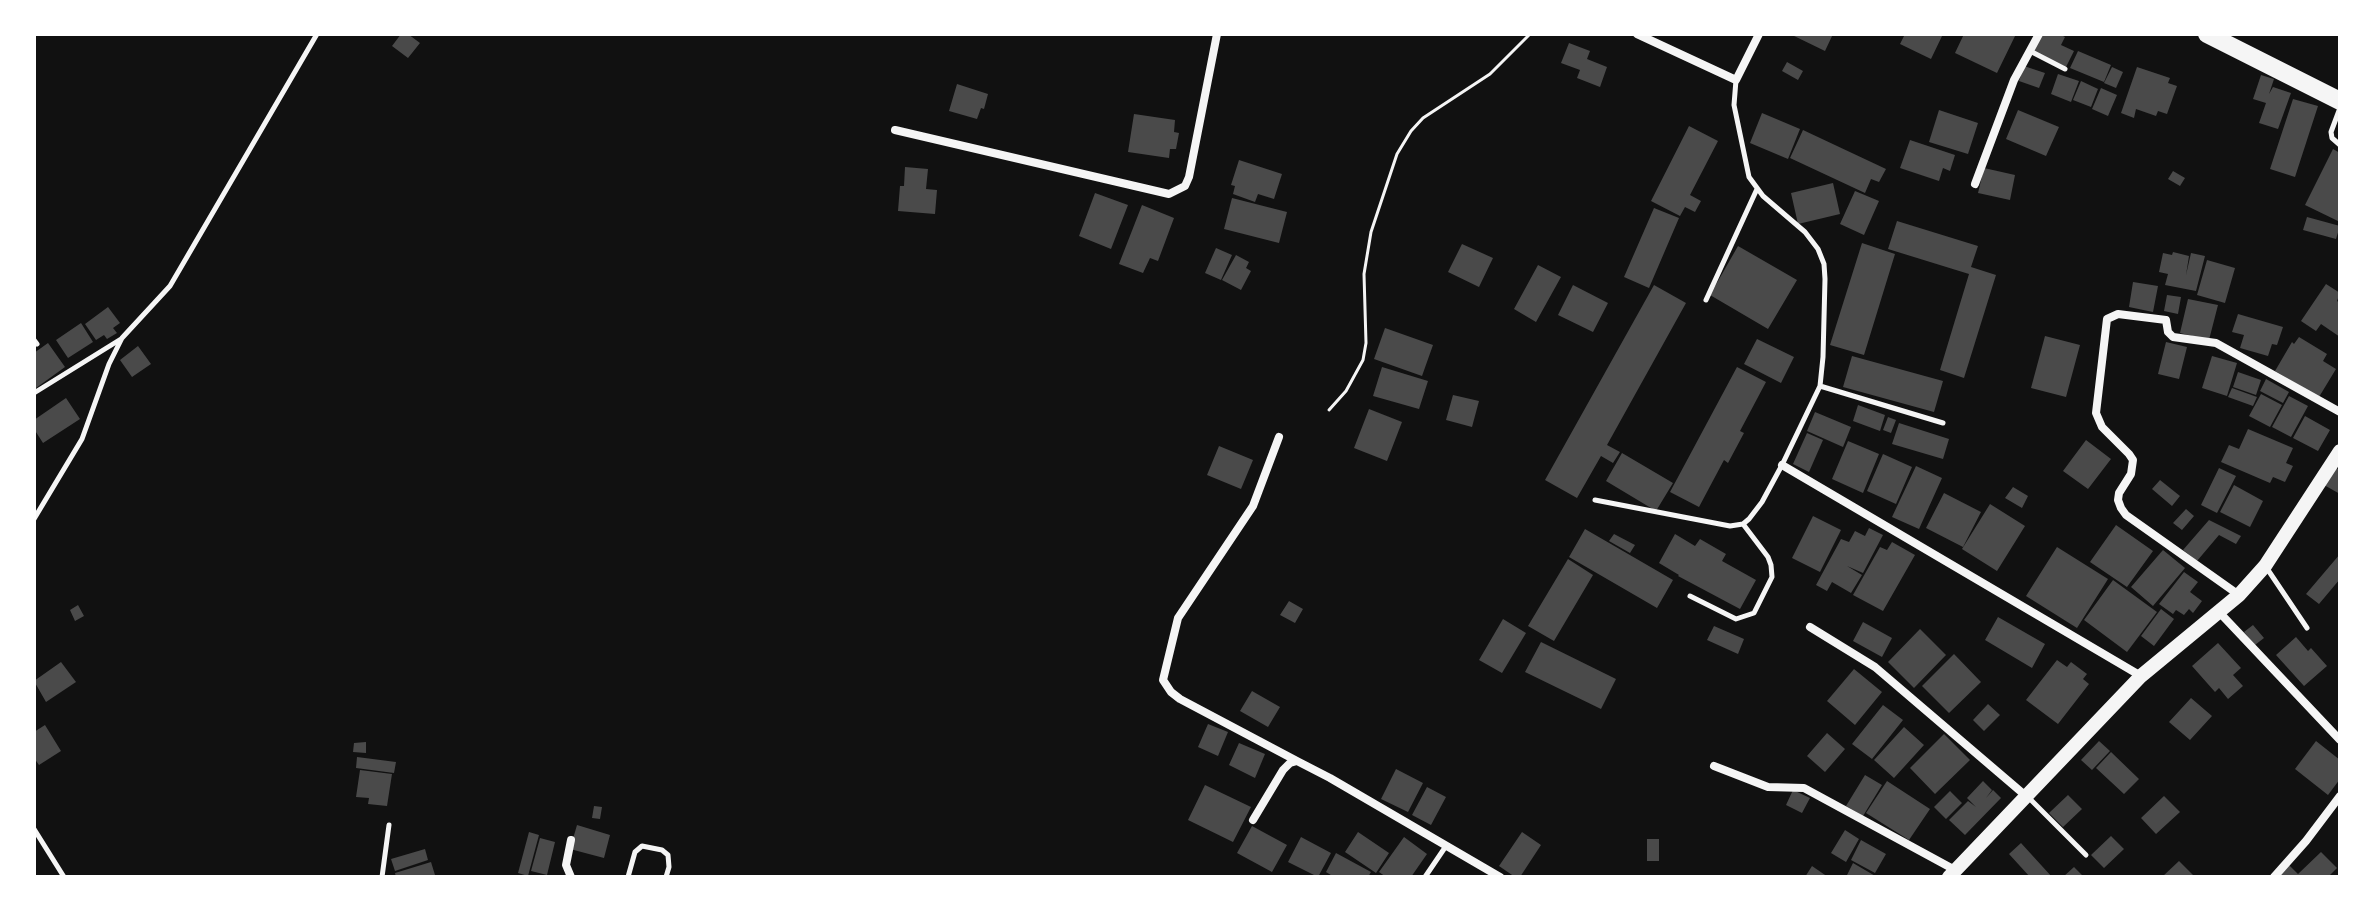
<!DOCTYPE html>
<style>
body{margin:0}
#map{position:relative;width:2374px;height:911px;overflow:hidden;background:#111;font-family:Mulish,sans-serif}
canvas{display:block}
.frame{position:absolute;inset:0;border:36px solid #fff;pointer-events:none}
</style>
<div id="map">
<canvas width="2374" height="911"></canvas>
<div class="frame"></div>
</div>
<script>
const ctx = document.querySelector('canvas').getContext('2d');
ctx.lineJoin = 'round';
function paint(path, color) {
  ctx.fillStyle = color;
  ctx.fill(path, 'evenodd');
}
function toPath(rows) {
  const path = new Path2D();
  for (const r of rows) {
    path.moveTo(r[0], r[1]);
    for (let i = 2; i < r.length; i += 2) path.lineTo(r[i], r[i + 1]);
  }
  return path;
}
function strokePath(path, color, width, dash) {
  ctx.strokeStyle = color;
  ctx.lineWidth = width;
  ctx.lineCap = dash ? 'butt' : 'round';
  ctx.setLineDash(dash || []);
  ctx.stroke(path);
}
paint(toPath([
 [401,34,408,34,420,43,408,58,392,46],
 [1790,34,1833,34,1825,51],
 [1905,34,1943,34,1931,59,1900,44],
 [1964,34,2016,34,1997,73,1955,53],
 [2041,34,2059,34,2065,37,2061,45,2074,51,2066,67,2032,51],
 [1569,43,1590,51,1587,59,1607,67,1600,87,1577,78,1580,70,1561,63],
 [2078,51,2111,65,2104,82,2070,68],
 [1787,62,1803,71,1798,80,1782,71],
 [2024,66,2045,73,2039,88,2019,81],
 [2112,67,2123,72,2116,88,2104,83],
 [2137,67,2170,78,2168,83,2177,86,2167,114,2158,111,2156,116,2136,109,2134,118,2121,113],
 [2058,74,2079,81,2071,102,2051,94],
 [2261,75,2274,79,2269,94,2273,87,2291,93,2278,129,2259,123,2266,103,2253,99],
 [2081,81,2098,89,2091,107,2073,100],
 [957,84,988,94,984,109,981,108,977,119,949,111],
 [2101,88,2117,95,2108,116,2092,109],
 [2293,99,2318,106,2295,177,2270,169],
 [1939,110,1978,123,1968,154,1929,142],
 [2018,110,2059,127,2046,156,2006,139],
 [1762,113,1800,129,1788,159,1750,143],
 [1134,114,1175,120,1174,132,1179,133,1176,149,1170,149,1169,158,1128,152],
 [1689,126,1718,141,1690,195,1701,201,1695,212,1685,207,1680,216,1651,201],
 [1803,130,1886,169,1879,182,1871,179,1865,193,1790,158],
 [1910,140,1955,155,1950,171,1943,168,1939,181,1900,168],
 [2333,149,2340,153,2340,222,2305,205],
 [1239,160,1282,174,1274,199,1258,194,1255,202,1233,194,1235,186,1231,185],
 [905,167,928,169,926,189,937,190,935,214,898,211,900,186,904,186],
 [1984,168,2015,175,2010,200,1978,193],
 [2173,171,2185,178,2180,186,2168,179],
 [1833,183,1840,214,1798,224,1791,193],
 [1855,191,1879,201,1864,235,1840,224],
 [1095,193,1128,205,1111,249,1079,236],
 [1232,198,1287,212,1279,243,1224,229],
 [1142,205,1174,218,1158,261,1150,258,1143,273,1119,264],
 [1654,208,1679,218,1649,288,1624,277],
 [2307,217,2340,226,2336,239,2303,230],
 [1897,221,1978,246,1971,267,1996,275,1964,378,1940,370,1969,274,1888,249],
 [1862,243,1895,254,1864,355,1830,345],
 [1462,244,1493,258,1479,287,1448,272],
 [1738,246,1797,280,1768,329,1710,295],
 [1216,248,1232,255,1221,280,1205,273],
 [2173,252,2189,256,2186,275,2191,253,2205,256,2196,291,2165,285,2168,274,2159,272,2163,253,2172,255],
 [1236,255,1249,262,1246,268,1251,271,1241,290,1222,280],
 [2207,260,2235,268,2225,303,2197,295],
 [1538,265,1561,277,1536,322,1514,309],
 [2133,282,2158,286,2153,312,2129,307],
 [2326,284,2340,293,2337,301,2340,303,2340,337,2321,324,2316,331,2301,321],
 [1573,285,1608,303,1593,332,1558,315],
 [1654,285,1686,303,1607,445,1620,452,1613,463,1601,456,1577,498,1545,480],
 [2167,295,2181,297,2178,314,2164,311],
 [2188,299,2218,305,2209,340,2180,333],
 [108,307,120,323,113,328,117,333,107,339,104,335,96,340,85,324],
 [2238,314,2283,327,2277,345,2272,344,2268,356,2240,348,2244,335,2232,332],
 [81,323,93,342,68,358,56,340],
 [1385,328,1433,345,1422,376,1374,359],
 [2045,336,2080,345,2066,397,2031,388],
 [2299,337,2327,354,2323,361,2336,369,2319,397,2275,371,2292,342,2294,344],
 [1757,339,1794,357,1781,383,1744,364],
 [2166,342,2187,347,2179,379,2158,374],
 [48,343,65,367,36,388,34,384,34,353],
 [138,346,151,364,132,377,120,360],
 [1852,356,1943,381,1934,412,1843,387],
 [2212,356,2237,363,2227,396,2202,388],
 [1382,367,1428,381,1419,409,1373,396],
 [1737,367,1766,382,1740,431,1744,433,1728,463,1724,460,1699,507,1670,492],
 [2238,372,2261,380,2256,395,2233,387],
 [2266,379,2289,392,2283,403,2260,391],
 [2232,388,2257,397,2253,406,2228,397],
 [2261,394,2282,405,2270,427,2249,416],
 [1453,395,1479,401,1472,427,1446,420],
 [2289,396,2308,406,2291,437,2272,427],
 [66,398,80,419,43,443,34,429,34,420],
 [1858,405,1885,415,1880,431,1853,421],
 [1369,409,1402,422,1387,461,1354,448],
 [1815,412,1851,427,1843,447,1807,431],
 [2305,416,2330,430,2318,451,2293,438],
 [1888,417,1896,420,1891,433,1883,430],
 [1899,423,1949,439,1943,459,1892,444],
 [2248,429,2293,448,2286,463,2293,466,2285,482,2273,477,2270,483,2221,462,2229,445,2239,449],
 [1807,433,1823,440,1809,472,1793,464],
 [2086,440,2111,459,2088,489,2063,471],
 [1848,441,1879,454,1863,493,1832,479],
 [1219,446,1253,460,1241,489,1207,475],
 [1622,453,1673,483,1656,511,1606,481],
 [1883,454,1912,467,1896,504,1867,491],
 [1916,466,1942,478,1919,529,1892,517],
 [2334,467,2340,470,2340,494,2324,485],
 [2219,468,2236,476,2217,513,2201,505],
 [2160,480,2180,496,2172,506,2152,489],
 [2234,485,2263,501,2250,527,2220,512],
 [2013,487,2028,496,2022,508,2005,498],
 [1944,493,1981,512,1963,547,1926,528],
 [1990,504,2025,526,1997,571,1962,549],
 [2186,509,2194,516,2182,530,2173,523],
 [1813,516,1841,530,1820,572,1792,558],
 [2209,520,2241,536,2236,544,2219,535,2197,561,2183,550],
 [2116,525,2153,551,2127,587,2090,562],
 [1869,528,1883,535,1863,573,1847,566,1862,575,1851,593,1832,582,1827,591,1816,585,1841,539,1849,542,1855,531,1865,536],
 [1585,529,1673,580,1657,608,1569,557],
 [1614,534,1635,545,1630,553,1609,541],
 [1675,534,1695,546,1700,539,1726,554,1722,561,1756,580,1740,609,1678,576,1679,575,1659,563],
 [1892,542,1915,555,1883,611,1853,595,1880,547,1887,550],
 [2057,547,2108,579,2077,628,2026,596],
 [2163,550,2185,568,2153,606,2131,587],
 [2340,554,2340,579,2319,604,2306,594],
 [1568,559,1593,575,1554,641,1528,626],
 [2184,572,2198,582,2190,592,2202,601,2193,613,2189,609,2184,615,2176,610,2173,614,2159,604],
 [2113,580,2157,612,2127,652,2084,620],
 [1289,601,1303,609,1295,623,1280,615],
 [78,605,84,616,75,621,70,610],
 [2161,609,2174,619,2154,646,2141,636],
 [1998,617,2045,644,2032,668,1985,640],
 [1503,619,1526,633,1502,673,1479,660],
 [1863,622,1892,638,1882,657,1853,641],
 [2253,625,2264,638,2255,645,2244,632],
 [1714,626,1744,639,1738,654,1707,640],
 [1920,629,1946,655,1914,688,1888,662],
 [2296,637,2308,651,2311,648,2327,666,2304,686,2276,655],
 [1541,642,1616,679,1601,709,1525,672],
 [2218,643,2241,668,2233,675,2243,686,2228,699,2219,688,2215,692,2192,666],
 [1954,654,1981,682,1949,713,1922,686],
 [2057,660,2067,667,2071,662,2087,674,2083,679,2089,684,2058,724,2026,700],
 [61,662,76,682,46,702,34,681],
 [1854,669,1882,692,1855,725,1827,701],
 [1252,691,1280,707,1268,727,1240,711],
 [2191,698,2212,716,2190,740,2169,722],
 [1988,704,2000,715,1984,731,1973,720],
 [1883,705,1903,720,1872,759,1852,744],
 [1208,724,1228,732,1218,756,1198,747],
 [45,725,61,751,39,765,34,758,34,732],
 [1904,727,1924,745,1894,778,1874,760],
 [1827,733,1845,749,1825,772,1807,756],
 [1944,734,1970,760,1935,794,1910,768],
 [2099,741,2110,751,2092,770,2081,760],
 [2316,741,2340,760,2340,779,2328,795,2295,769],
 [366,742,366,753,353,752,354,743],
 [1239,743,1265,754,1255,778,1229,765],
 [2111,752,2139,779,2124,794,2096,768],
 [357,757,396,762,394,773,356,768],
 [1396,769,1423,783,1408,812,1381,799],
 [360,770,392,774,387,806,368,804,369,798,356,797],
 [1865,775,1882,785,1863,816,1846,806],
 [1887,781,1930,809,1909,840,1866,813],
 [1983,781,1992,790,1986,798,1993,790,2001,798,1965,835,1949,820,1968,801,1976,807,1967,798],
 [1205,785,1251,807,1233,842,1188,820],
 [1427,787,1446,797,1431,825,1412,815],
 [1793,790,1810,798,1802,813,1786,805],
 [1950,791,1962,803,1946,819,1934,807],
 [2068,795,2082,809,2063,827,2049,813],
 [2164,796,2180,812,2156,834,2141,818],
 [594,806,602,807,600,819,592,818],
 [577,825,610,835,604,858,570,849],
 [1252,826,1287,845,1272,872,1237,853],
 [1845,830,1859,839,1846,862,1831,853],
 [529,832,539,835,528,876,518,873],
 [1358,832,1389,853,1376,873,1345,852],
 [1522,832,1541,845,1520,877,1515,877,1499,866],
 [2111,836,2124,849,2104,868,2091,855],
 [1301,837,1331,853,1318,877,1288,862],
 [1404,837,1427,854,1411,877,1386,877,1379,872],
 [540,838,555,842,547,875,531,871],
 [1647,839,1659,839,1659,861,1647,861],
 [1861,840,1886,854,1875,873,1851,860],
 [2021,843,2052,877,2030,877,2009,854],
 [425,849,428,860,395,871,391,859],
 [2321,852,2337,868,2328,877,2276,877,2288,864,2298,874],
 [1336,853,1371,872,1368,877,1334,877,1326,872],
 [2179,861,2195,877,2162,877],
 [431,862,435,875,428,877,396,877,395,873],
 [1853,863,1877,877,1846,877],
 [1812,866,1828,877,1805,877],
 [2074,867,2084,877,2063,877]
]), '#4a4a4a');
strokePath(toPath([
 [1329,410,1346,391,1363,360,1366,343,1364,274,1371,232,1397,154,1411,131,1423,118,1490,74,1530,34]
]), '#f5f5f5', 3);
strokePath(toPath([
 [2030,51,2065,69],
 [2340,108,2331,132,2332,138,2340,145],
 [1706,300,1757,189],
 [34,340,37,344],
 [1820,386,1943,423],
 [34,393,121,339],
 [1595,500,1730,526,1743,524,1749,519,1762,502,1782,465,1820,386,1823,357,1825,279,1824,264,1818,249,1805,232,1763,196,1749,177,1734,105,1736,80],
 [34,519,82,439,109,364,122,338,170,286,317,34],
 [2266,567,2307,628],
 [1690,596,1736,619,1754,613,1772,577,1771,565,1768,557,1743,524],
 [2027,796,2086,855],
 [34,829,64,877],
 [382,877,389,825],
 [628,877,635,852,642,846,662,850,668,855,669,867,666,877],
 [1425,877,1446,846]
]), '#f5f5f5', 5);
strokePath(toPath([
 [1637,34,1736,80,1759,34],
 [895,130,1169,194,1185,186,1189,177,1217,34],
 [1975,184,2014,80,2039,34],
 [1279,437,1253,506,1178,618,1163,680,1171,692,1180,699,1297,761],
 [1782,465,2141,676],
 [2239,595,2126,515,2121,508,2118,500,2119,493,2131,474,2133,460,2129,454,2102,427,2096,413,2107,319,2118,314,2166,320,2168,332,2173,337,2216,343,2340,412],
 [2219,612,2340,740],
 [1810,627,1875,667,2026,796],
 [1714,766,1768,787,1804,788,1955,870],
 [1253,820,1283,770,1290,763,1297,761,1330,778,1500,877],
 [571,840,566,865,571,877],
 [2274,877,2306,841,2340,796]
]), '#f5f5f5', 8);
strokePath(toPath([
 [1949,877,2141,676,2239,595,2265,566,2340,451]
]), '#f5f5f5', 14);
strokePath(toPath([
 [2207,34,2340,101]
]), '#f5f5f5', 18);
</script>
